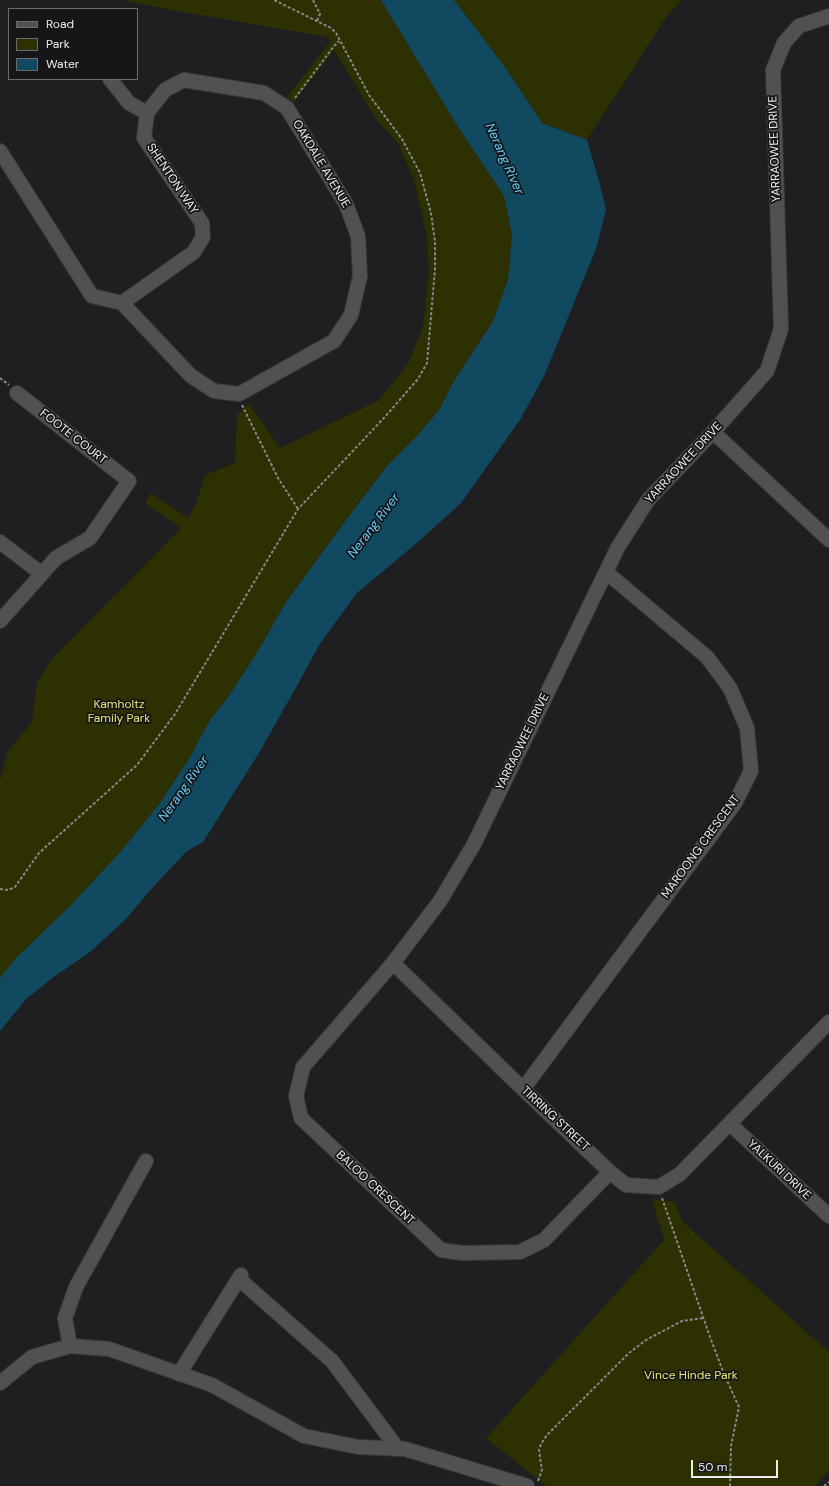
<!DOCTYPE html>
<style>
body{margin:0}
#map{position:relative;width:829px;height:1486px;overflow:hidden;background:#1f1e20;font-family:"DM Sans",sans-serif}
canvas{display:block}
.legend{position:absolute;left:8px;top:8px;width:130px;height:72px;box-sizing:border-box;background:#161517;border:1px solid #6c6b6d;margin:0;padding:5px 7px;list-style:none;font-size:12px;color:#eeedee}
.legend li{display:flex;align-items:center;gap:8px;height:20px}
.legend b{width:20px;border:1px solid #6c6b6d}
.scale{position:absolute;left:691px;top:1460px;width:87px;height:18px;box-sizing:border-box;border:2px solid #eeedee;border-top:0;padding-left:5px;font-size:12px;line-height:14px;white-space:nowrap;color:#eeedee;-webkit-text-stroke:3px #161517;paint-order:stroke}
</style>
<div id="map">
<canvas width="829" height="1486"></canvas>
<ul class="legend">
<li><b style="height:5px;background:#525050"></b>Road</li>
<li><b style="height:11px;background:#2d3000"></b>Park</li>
<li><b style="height:11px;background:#114a60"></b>Water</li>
</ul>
<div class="scale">50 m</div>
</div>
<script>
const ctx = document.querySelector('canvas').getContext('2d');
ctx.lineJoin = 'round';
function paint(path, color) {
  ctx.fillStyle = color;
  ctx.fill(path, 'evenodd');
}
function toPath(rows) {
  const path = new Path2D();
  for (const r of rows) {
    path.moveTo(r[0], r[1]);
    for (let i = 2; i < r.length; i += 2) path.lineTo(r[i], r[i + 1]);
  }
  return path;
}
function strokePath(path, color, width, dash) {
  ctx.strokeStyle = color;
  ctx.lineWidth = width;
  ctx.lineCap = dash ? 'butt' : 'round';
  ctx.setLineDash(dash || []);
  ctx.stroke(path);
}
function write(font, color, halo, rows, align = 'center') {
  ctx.font = font + ' "DM Sans",sans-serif';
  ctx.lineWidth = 3.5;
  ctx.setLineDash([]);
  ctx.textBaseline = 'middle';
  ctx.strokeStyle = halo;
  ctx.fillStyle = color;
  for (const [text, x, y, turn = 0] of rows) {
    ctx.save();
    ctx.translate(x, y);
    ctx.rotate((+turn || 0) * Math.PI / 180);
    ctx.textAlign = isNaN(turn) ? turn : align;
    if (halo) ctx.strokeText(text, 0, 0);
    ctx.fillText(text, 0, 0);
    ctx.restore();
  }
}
paint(toPath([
 [123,0,381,0,458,127,504,196,512,234,508,280,493,321,454,381,439,410,417,436,387,466,349,516,286,602,255,656,228,697,210,720,190,757,160,803,122,850,71,905,0,978,0,779,8,751,32,722,37,683,53,658,181,528,145,503,151,493,188,518,196,504,205,475,235,463,237,415,249,404,280,448,379,400,408,364,423,327,429,272,427,236,414,180,398,143,377,120,334,50,294,102,287,97,330,42,327,37,171,10],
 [454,0,682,0,667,16,587,140,542,123,502,63],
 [652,1199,675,1202,682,1221,829,1352,829,1471,815,1486,546,1486,486,1438,664,1240]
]), '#2d3000');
paint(toPath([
 [381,0,454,0,502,63,542,123,587,140,599,181,606,210,596,249,544,376,520,420,461,503,418,542,357,593,319,645,303,675,259,753,203,842,187,851,152,888,125,920,90,952,55,976,26,999,0,1031,0,978,15,959,71,905,122,850,160,803,190,757,210,720,228,697,255,656,286,602,349,516,387,466,417,436,439,410,454,381,493,321,508,280,512,234,504,196,458,127]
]), '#114a60');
const street = toPath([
 [110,79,129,103,147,113],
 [0,151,92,296,122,303,191,376,214,391,239,394,334,341,351,315,360,276,358,236,346,204,287,108,264,93,184,80,165,90,147,113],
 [122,303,194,252,203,237,202,223,144,138,147,113],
 [713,432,829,540],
 [0,542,42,574],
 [0,621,56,558,90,538,129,481,17,393],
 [393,963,523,1089,610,1172,626,1185,659,1187,680,1174,829,1022],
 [523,1089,735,803,751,771,747,728,730,688,707,657,606,572],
 [730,1124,829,1216],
 [610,1172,544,1240,520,1252,462,1253,441,1250,301,1118,296,1096,303,1067,393,963,440,901,474,844,618,547,648,500,713,432,767,371,781,329,773,70,784,43,799,26,829,16],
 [239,1279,332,1361,398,1449],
 [70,1346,65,1318,76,1287,146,1161],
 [179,1374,241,1275],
 [0,1383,32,1357,70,1346,109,1349,212,1385,304,1436,358,1447,405,1449,527,1486]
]);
strokePath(street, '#3c3b3d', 16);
strokePath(toPath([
 [313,0,320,14,317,21],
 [295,98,334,46,339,41],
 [0,378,9,385],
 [242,405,278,478,298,509],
 [0,889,8,890,15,887,39,853,137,765,175,714,298,509,383,419,418,379,427,363,435,269,435,242,431,213,420,173,402,139,369,95,336,33,331,28,274,0],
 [662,1198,710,1337,724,1374,739,1407,731,1446,730,1486],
 [538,1481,542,1470,539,1450,541,1444,547,1435,629,1353,646,1340,682,1321,703,1318],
 [824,1486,829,1482]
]), '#888789', 2, [3, 2]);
strokePath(street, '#525050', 14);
write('12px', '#eeedee', '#161517', [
 ["YARRAOWEE DRIVE",775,149,-92],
 ["OAKDALE AVENUE",321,164,59],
 ["SHENTON WAY",172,179,56],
 ["FOOTE COURT",73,437,38],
 ["YARRAOWEE DRIVE",684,463,-47],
 ["YARRAOWEE DRIVE",523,742,-64],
 ["MAROONG CRESCENT",701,847,-54],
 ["TIRRING STREET",555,1119,43],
 ["YALKURI DRIVE",779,1170,43],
 ["BALOO CRESCENT",375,1188,43]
]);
write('12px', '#e1e974', '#161517', [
 ["Kamholtz",119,705],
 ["Family Park",119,719],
 ["Vince Hinde Park",691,1376]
]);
write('italic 13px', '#65cdf8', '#161517', [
 ["Nerang River",504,159,66],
 ["Nerang River",374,526,-53],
 ["Nerang River",184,789,-55]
]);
</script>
